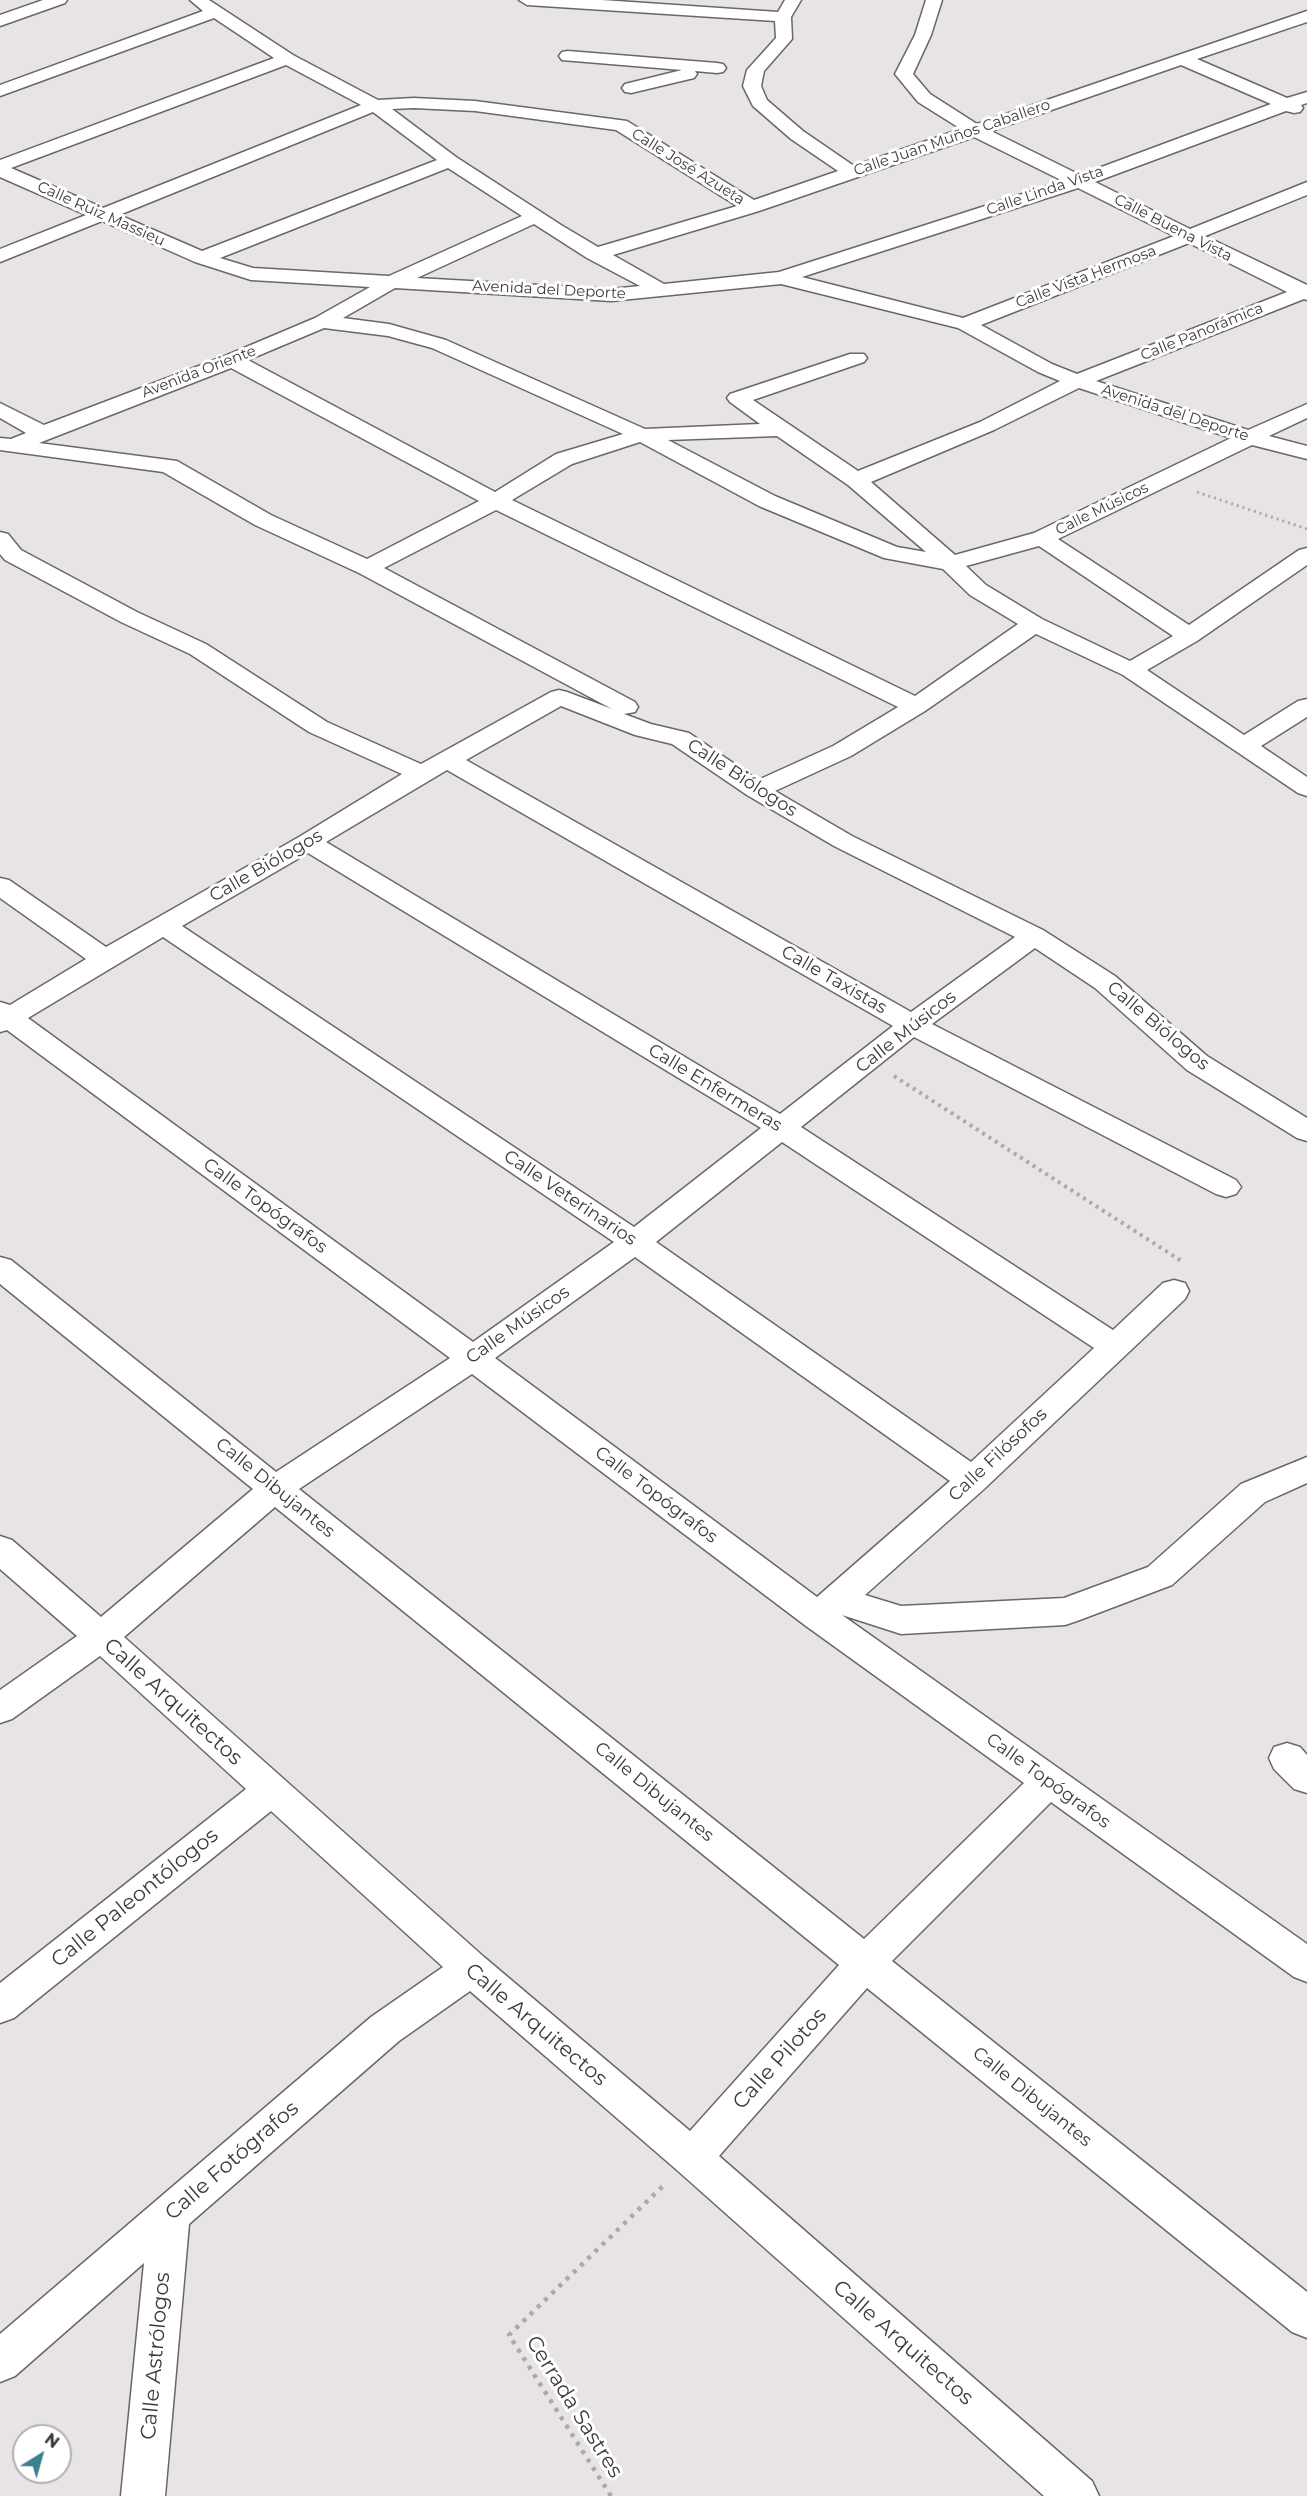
<!DOCTYPE html>
<meta charset="utf-8">
<style>
body{margin:0}
#map{position:relative;width:1307px;height:2496px;overflow:hidden;background:#e7e3e7;font-family:Montserrat,sans-serif}
canvas{display:block}
.north{position:absolute;left:12px;top:2424px;width:60px;height:60px;box-sizing:border-box;background:#fff;border:2px solid #b1b1b1;border-radius:50%;rotate:37deg;font-size:16px;font-weight:700;line-height:24px;text-align:center;color:#3d3b3d}
.north::after{content:'';display:block;margin:auto;width:21px;height:27px;background:#3b818d;clip-path:polygon(50% 0,100% 100%,50% 72%,0 100%)}
</style>
<div id="map">
<canvas width="1307" height="2496"></canvas>
<div class="north">N</div>
</div>
<script>
const ctx = document.querySelector('canvas').getContext('2d');
ctx.lineJoin = 'round';
function toPath(rows) {
  const path = new Path2D();
  for (const r of rows) {
    path.moveTo(r[0], r[1]);
    for (let i = 2; i < r.length; i += 2) path.lineTo(r[i], r[i + 1]);
  }
  return path;
}
function strokePath(path, color, width, dash) {
  ctx.strokeStyle = color;
  ctx.lineWidth = width;
  ctx.lineCap = dash ? 'butt' : 'round';
  ctx.setLineDash(dash || []);
  ctx.stroke(path);
}
function paint(path, color) {
  ctx.fillStyle = color;
  ctx.fill(path, 'evenodd');
}
function write(font, color, halo, rows, align = 'center') {
  ctx.font = font + ' Montserrat,sans-serif';
  ctx.lineWidth = 6;
  ctx.setLineDash([]);
  ctx.textBaseline = 'middle';
  ctx.strokeStyle = halo;
  ctx.fillStyle = color;
  for (const [text, x, y, turn = 0] of rows) {
    ctx.save();
    ctx.translate(x, y);
    ctx.rotate((+turn || 0) * Math.PI / 180);
    ctx.textAlign = isNaN(turn) ? turn : align;
    if (halo) ctx.strokeText(text, 0, 0);
    ctx.fillText(text, 0, 0);
    ctx.restore();
  }
}
const minor = toPath([
 [43,0,67,0,65,3,0,26,0,15,43,0],
 [190,0,209,0,293,55,378,100,414,98,475,101,627,121,754,200,838,171,791,139,753,106,743,86,747,70,776,38,775,21,527,5,519,0,602,0,778,12,785,0,801,0,791,17,792,39,764,71,761,86,767,100,803,131,854,166,961,129,918,102,895,74,915,35,926,0,942,0,931,35,913,74,930,94,977,124,1307,11,1307,22,1197,59,1287,98,1307,92,1307,103,1301,105,1303,108,1300,112,1294,113,1286,111,1095,182,1190,229,1307,182,1307,195,1205,236,1307,285,1307,300,1304,299,1096,381,1248,430,1307,404,1307,418,1269,436,1307,446,1307,459,1252,445,1058,539,1189,625,1299,550,1307,548,1307,565,1197,641,1147,670,1244,735,1298,701,1307,699,1307,717,1261,746,1307,777,1307,796,1298,793,1123,675,1036,634,925,711,851,756,775,791,852,836,1043,930,1115,976,1207,1056,1307,1118,1307,1141,1297,1138,1187,1070,1095,988,1035,948,932,1024,1236,1180,1241,1187,1236,1194,1226,1197,1216,1194,914,1037,801,1127,1113,1330,1163,1283,1174,1280,1185,1283,1189,1291,1185,1299,984,1489,865,1595,901,1606,1064,1598,1148,1567,1241,1484,1307,1457,1307,1483,1265,1502,1172,1585,1077,1621,1065,1625,901,1634,842,1615,1307,1944,1307,1982,1294,1977,1051,1802,892,1961,1307,2292,1307,2338,1292,2332,867,1988,719,2156,1092,2481,1099,2496,1044,2496,678,2171,470,1991,399,2041,189,2224,165,2496,121,2496,144,2263,15,2376,0,2382,0,2334,371,2017,443,1967,271,1811,14,2018,0,2023,0,1983,246,1789,100,1656,12,1719,0,1723,0,1690,77,1636,0,1569,0,1536,12,1540,101,1617,253,1489,0,1284,0,1257,11,1260,276,1472,450,1358,7,1030,0,1032,0,1002,10,1005,86,959,0,898,0,878,9,880,106,947,299,837,402,774,309,732,190,654,121,622,5,560,0,554,0,532,8,534,21,550,137,612,206,644,327,722,421,764,551,692,559,690,567,692,612,709,359,573,255,525,163,472,0,450,0,438,11,439,26,433,0,418,0,403,44,425,225,356,315,318,370,287,251,280,195,262,102,221,0,262,0,249,86,215,0,177,0,160,274,58,214,18,0,96,0,85,203,11,190,0],
 [286,65,361,105,103,208,11,168,286,65],
 [1181,65,1271,104,1080,175,991,131,1181,65],
 [414,108,475,111,616,130,737,206,598,247,561,225,456,157,392,109,414,108],
 [373,112,437,160,202,251,119,215,373,112],
 [974,137,1063,181,779,272,664,284,613,255,759,211,974,137],
 [448,168,522,216,389,276,253,268,220,258,448,168],
 [1078,188,1174,236,963,318,802,277,1078,188],
 [534,224,587,258,640,286,611,289,417,278,534,224],
 [1189,243,1287,292,1077,374,1052,364,981,325,1189,243],
 [781,284,958,328,1038,372,1060,381,980,422,858,471,753,400,864,362,867,358,864,354,850,354,730,394,727,398,730,402,760,424,645,429,446,340,389,324,343,318,395,288,611,301,781,284],
 [324,328,388,336,432,348,623,434,556,454,495,492,248,360,324,328],
 [231,368,479,501,367,559,271,515,177,461,39,443,231,368],
 [1079,388,1231,438,1034,533,955,555,871,482,994,430,1079,388],
 [777,436,848,485,926,552,897,547,775,496,668,440,777,436],
 [640,442,759,506,884,558,943,569,970,595,1018,624,915,696,512,500,572,464,640,442],
 [496,510,898,707,833,746,758,780,689,733,651,724,624,714,635,712,638,707,635,702,384,568,496,510],
 [1039,546,1173,636,1130,661,1042,619,986,585,966,566,1039,546],
 [561,706,635,735,672,744,747,795,834,846,1015,937,911,1012,466,760,561,706],
 [447,770,893,1026,780,1114,326,842,447,770],
 [308,853,761,1128,634,1227,182,926,308,853],
 [163,937,614,1242,473,1342,28,1018,163,937],
 [782,1142,1094,1348,971,1462,656,1242,782,1142],
 [635,1257,950,1481,817,1597,495,1358,635,1257],
 [472,1374,806,1626,1024,1783,864,1939,299,1489,472,1374],
 [275,1507,839,1965,690,2131,484,1957,124,1637,275,1507],
 [568,51,717,63,723,64,726,68,723,72,717,73,695,71,697,74,694,78,631,93,625,92,622,88,625,84,682,70,562,60,559,56,562,52,568,51],
 [1287,1743,1300,1747,1307,1755,1307,1793,1294,1789,1274,1769,1269,1758,1274,1747,1287,1743]
]);
strokePath(minor, '#6a666a', 3);
strokePath(toPath([
 [1197,492,1307,529]
]), '#aca8ac', 3, [2, 4]);
strokePath(toPath([
 [894,1076,1183,1262]
]), '#aca8ac', 4, [3, 4.5]);
strokePath(toPath([
 [611,2496,509,2335,666,2183]
]), '#aca8ac', 4.5, [4, 6]);
paint(minor, '#fff');
write('15px', '#3d3b3d', '#fff', [
 ["Calle Juan Muños Caballero",952,138,-19],
 ["Calle José Azueta",688,167,32],
 ["Calle Linda Vista",1045,191,-19],
 ["Calle Ruiz Massieu",101,214,24],
 ["Calle Buena Vista",1173,228,27],
 ["Calle Vista Hermosa",1086,277,-21],
 ["Avenida del Deporte",549,290,3],
 ["Calle Panorámica",1202,332,-22],
 ["Avenida Oriente",199,372,-21],
 ["Avenida del Deporte",1175,413,18],
 ["Calle Músicos",1102,509,-26]
]);
write('18px', '#3d3b3d', '#fff', [
 ["Calle Biólogos",742,778,33],
 ["Calle Biólogos",266,866,-30],
 ["Calle Taxistas",834,980,30],
 ["Calle Biólogos",1158,1026,40],
 ["Calle Músicos",906,1032,-38],
 ["Calle Enfermeras",715,1088,31],
 ["Calle Veterinarios",570,1198,34],
 ["Calle Topógrafos",265,1206,36],
 ["Calle Músicos",518,1325,-35],
 ["Calle Filósofos",998,1455,-43],
 ["Calle Dibujantes",275,1488,39],
 ["Calle Topógrafos",656,1495,37],
 ["Calle Topógrafos",1048,1781,36],
 ["Calle Dibujantes",654,1792,39],
 ["Calle Dibujantes",1032,2097,39]
]);
write('21px', '#3d3b3d', '#fff', [
 ["Calle Arquitectos",173,1702,42],
 ["Calle Paleontólogos",135,1898,-39],
 ["Calle Arquitectos",536,2025,40],
 ["Calle Pilotos",780,2059,-48],
 ["Calle Fotógrafos",232,2161,-41],
 ["Calle Arquitectos",903,2343,41],
 ["Calle Astrólogos",156,2356,-85],
 ["Cerrada Sastres",574,2407,58]
]);
</script>
